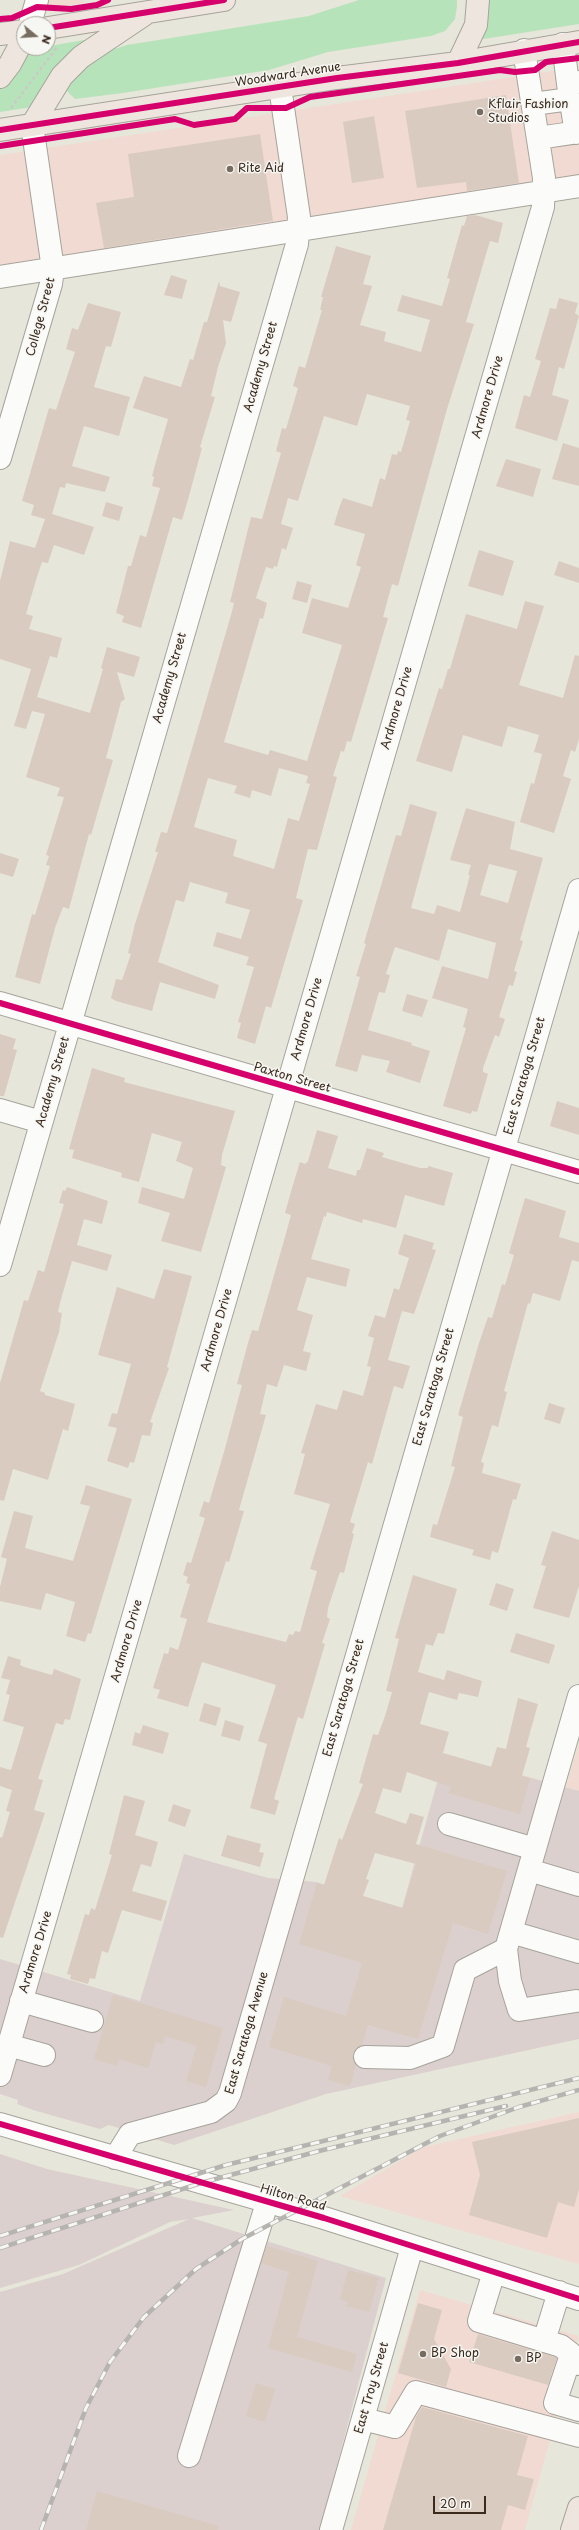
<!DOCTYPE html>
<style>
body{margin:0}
#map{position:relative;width:579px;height:2530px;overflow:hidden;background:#e7e6da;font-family:"Playpen Sans",sans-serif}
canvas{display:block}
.north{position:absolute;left:16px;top:16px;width:40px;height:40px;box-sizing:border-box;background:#f6f6f2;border:1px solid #aba49d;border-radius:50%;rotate:108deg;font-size:11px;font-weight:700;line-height:16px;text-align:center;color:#3b2a1e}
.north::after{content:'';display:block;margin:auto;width:14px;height:18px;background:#776c60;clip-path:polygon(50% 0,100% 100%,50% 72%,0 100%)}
.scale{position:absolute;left:433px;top:2496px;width:53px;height:18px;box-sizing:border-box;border:2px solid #3b2a1e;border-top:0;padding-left:5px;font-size:12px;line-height:14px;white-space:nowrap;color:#3b2a1e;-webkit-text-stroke:3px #f6f6f2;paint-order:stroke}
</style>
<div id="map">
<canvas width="579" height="2530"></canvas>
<div class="north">N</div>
<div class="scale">20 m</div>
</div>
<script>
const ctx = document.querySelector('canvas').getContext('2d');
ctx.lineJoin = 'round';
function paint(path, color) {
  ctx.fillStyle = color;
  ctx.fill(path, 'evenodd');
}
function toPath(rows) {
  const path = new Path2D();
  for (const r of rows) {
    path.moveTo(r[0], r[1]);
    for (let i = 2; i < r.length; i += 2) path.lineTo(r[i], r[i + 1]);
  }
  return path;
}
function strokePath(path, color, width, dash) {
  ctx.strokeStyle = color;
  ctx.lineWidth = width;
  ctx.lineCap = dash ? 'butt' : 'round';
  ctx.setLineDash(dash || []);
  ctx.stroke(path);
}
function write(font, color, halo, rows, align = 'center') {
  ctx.font = font + ' "Playpen Sans",sans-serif';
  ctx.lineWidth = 3;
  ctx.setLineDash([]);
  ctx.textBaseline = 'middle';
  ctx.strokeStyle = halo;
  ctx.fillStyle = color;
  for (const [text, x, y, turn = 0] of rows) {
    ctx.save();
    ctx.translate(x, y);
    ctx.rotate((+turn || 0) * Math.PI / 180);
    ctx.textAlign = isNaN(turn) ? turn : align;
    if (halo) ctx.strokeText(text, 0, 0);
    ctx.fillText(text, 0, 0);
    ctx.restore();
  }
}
paint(toPath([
 [48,0,84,0,83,3,45,9],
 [579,67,579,182,0,273,0,155],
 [579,1743,579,1791,566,1787],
 [579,2112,579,2264,340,2196,424,2147],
 [420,2290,579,2336,525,2530,351,2530]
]), '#f0dad2');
paint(toPath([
 [445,1754,579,1791,579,2039,326,2094,174,2145,109,2125,100,2129,33,2110,17,2104,18,2100,0,2094,0,1959,140,2001,184,1854,268,1878,316,1882,402,1908],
 [0,2154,47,2169,234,2210,192,2218,386,2278,320,2530,0,2530,0,2292,63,2274,189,2219,170,2222,79,2265,0,2288]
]), '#dbd0cd');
paint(toPath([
 [359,0,457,0,457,6,455,19,445,31,431,36,328,52,269,70,123,93,75,99,67,91,67,84,78,73,108,51,127,45,309,16],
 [486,0,579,0,579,24,477,40],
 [84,40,85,41,32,107,0,112,0,89,11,79,33,49]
]), '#b6e3ba');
paint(toPath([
 [506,95,519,183,467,191,466,182,417,188,405,111],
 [374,116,384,178,352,183,343,122],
 [260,134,273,221,104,248,96,203,134,197,128,154],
 [475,215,503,223,498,243,490,241,466,322,474,324,447,409,398,586,392,584,383,617,388,618,351,742,347,741,344,752,341,751,333,776,337,777,317,850,308,849,296,898,303,900,271,1008,266,1006,255,1044,237,1038,241,1023,238,1022,254,967,246,965,249,957,213,946,217,932,241,939,250,910,225,903,228,893,190,882,184,902,176,900,158,962,219,985,215,999,160,982,152,1011,116,1001,111,998,116,979,122,980,131,954,128,953,135,924,158,852,155,852,161,832,167,833,179,793,231,615,234,603,230,602,251,517,262,519,281,453,276,451,282,428,286,429,298,388,293,386,299,366,305,368,322,310,320,310,323,297,321,297,336,246,371,256,363,284,372,286,360,325,386,332,384,341,421,352,430,320,397,311,402,295,442,306,450,279,447,278,462,225,464,226,467,216],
 [367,394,410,406,406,420,410,421,401,452,398,451,397,455,392,454,385,480,380,478,372,507,343,498,339,508,334,525,365,534,356,565,361,567,348,608,312,598,302,633,342,645,307,761,270,750,268,755,224,742,260,618,263,619,267,603,256,598,266,567,273,569,274,566,277,567,282,548,286,550,293,528,281,524,288,498,298,501,324,416,357,426],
 [279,768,308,776,306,783,310,784,299,821,288,818,274,869,233,856,237,840,194,827,208,778,237,786,234,793,250,798,252,790,271,796],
 [171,275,187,280,182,299,164,295],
 [219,281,220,286,240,292,231,322,223,320,226,343,218,367,211,396,215,397,200,447,202,448,189,496,182,520,173,517,141,628,122,622,124,616,116,613,128,566,131,566,140,535,146,537,160,488,152,486,154,477,152,476,168,419,133,408,144,376,181,387,190,359,193,360,204,322,207,322],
 [559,298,578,303,575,313,579,316,564,369,559,367,552,395,569,400,557,441,515,428,524,395,530,397,541,361,535,359,550,308,556,309],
 [88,303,121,312,111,347,106,346,94,387,130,397,119,436,84,426,72,466,110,477,105,492,66,483,65,488,60,487,52,514,94,527,84,555,54,545,48,563,42,562,37,577,26,614,33,616,29,629,62,638,57,658,50,656,37,697,90,713,103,669,101,668,107,647,140,657,134,677,117,672,125,699,121,702,106,758,113,760,91,835,89,834,69,909,63,907,55,928,40,984,15,977,32,914,35,915,50,866,46,865,49,856,46,855,64,797,57,796,60,788,26,777,45,714,32,711,26,729,14,726,31,669,0,659,0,581,10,541,35,548,45,519,31,515,34,505,22,501,49,408,56,410,75,352,66,349,72,328,78,330],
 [563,443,579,448,579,486,552,479],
 [506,459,541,469,533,497,496,486],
 [106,502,123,507,119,521,102,516],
 [479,550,514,561,503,596,468,586],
 [559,561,579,568,579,583,554,575],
 [297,581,312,585,307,603,292,599],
 [525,601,544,606,519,685,563,698,575,655,579,656,579,739,575,752,571,750,563,776,571,779,554,833,520,822,531,783,534,784,542,754,534,752,539,735,508,726,502,747,463,735,452,772,416,761,439,688,442,689,448,669,450,669,466,614,517,629],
 [410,804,437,812,411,908,434,914,437,905,460,912,470,875,468,875,471,865,450,860,466,808,515,822,510,849,543,858,520,940,523,941,514,971,517,972,513,986,509,985,499,1017,505,1019,499,1037,495,1035,483,1068,483,1072,488,1074,477,1112,472,1111,471,1114,443,1106,466,1028,463,1027,468,1009,432,998,442,966,488,979,496,943,448,929,439,961,395,947,386,974,390,975,385,993,379,992,368,1030,412,1043,411,1045,430,1051,420,1083,386,1072,390,1061,362,1055,357,1072,335,1066,360,977,356,976,366,944,364,943,396,835,401,836],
 [489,864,517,871,508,903,480,895],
 [0,853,19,859,13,877,0,873],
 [407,994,428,1000,422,1017,402,1011],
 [0,1034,16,1039,13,1049,17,1050,4,1096,0,1096],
 [92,1068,125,1078,124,1082,235,1111,222,1155,221,1165,226,1167,201,1252,161,1241,170,1213,138,1203,142,1187,184,1199,193,1168,176,1161,182,1142,152,1133,139,1182,121,1177,122,1173,72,1158,74,1150,69,1149],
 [557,1101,579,1108,579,1135,550,1126],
 [317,1130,338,1136,328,1168,356,1176,357,1170,360,1170,367,1148,384,1153,382,1157,420,1168,428,1168,428,1166,453,1173,444,1206,405,1195,396,1228,363,1219,362,1223,327,1212,326,1217,324,1216,311,1259,350,1269,346,1287,307,1277,297,1310,313,1315,303,1351,311,1353,306,1371,284,1365,277,1387,267,1384,260,1414,266,1415,239,1510,244,1511,229,1562,226,1561,207,1622,286,1642,289,1634,293,1635,295,1631,300,1632,317,1571,310,1569,330,1504,294,1494,305,1454,301,1453,316,1404,337,1410,343,1390,363,1396,371,1367,367,1366,374,1338,368,1336,375,1315,385,1318,394,1288,399,1290,409,1258,398,1254,404,1234,434,1243,432,1249,436,1250,414,1314,402,1311,388,1360,410,1366,403,1389,394,1386,372,1464,368,1462,350,1522,355,1524,352,1533,354,1534,344,1573,340,1572,328,1608,327,1617,330,1619,322,1643,325,1644,303,1719,298,1717,297,1720,276,1792,274,1799,279,1801,275,1815,250,1808,267,1744,258,1741,276,1685,202,1662,188,1707,157,1698,160,1690,153,1688,164,1653,168,1654,170,1647,178,1650,187,1619,180,1617,190,1584,186,1583,188,1577,183,1575,187,1562,191,1563,205,1518,199,1516,204,1501,209,1503,224,1452,242,1385,237,1384,248,1343,252,1330,258,1331,283,1244,291,1215,285,1213,292,1188,300,1162,305,1164,308,1161],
 [67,1187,108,1201,102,1224,84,1219,77,1245,112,1255,107,1271,72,1261,60,1303,58,1312,62,1313,59,1332,40,1391,45,1393,45,1395,75,1404,68,1431,63,1429,48,1480,13,1469,4,1501,0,1500,0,1383,24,1300,28,1301,38,1270,44,1272,64,1204,59,1203,63,1190,65,1191],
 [525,1198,566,1211,559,1237,579,1243,579,1262,572,1260,560,1301,533,1293,530,1304,528,1303,504,1391,507,1392,498,1427,492,1425,481,1462,484,1463,482,1473,521,1484,516,1500,513,1499,498,1553,492,1551,490,1560,472,1555,474,1550,430,1537,433,1524,437,1525,455,1467,451,1466,463,1417,458,1415,479,1343,488,1317,492,1318,502,1284,505,1285,514,1255,509,1253],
 [164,1269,192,1276,167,1367,169,1368,150,1422,153,1423,150,1436,142,1435,134,1463,130,1462,128,1468,107,1461,117,1428,108,1426,112,1413,117,1414,131,1364,98,1355,117,1287,154,1299],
 [549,1403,565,1408,560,1424,544,1419],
 [86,1485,132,1499,91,1634,88,1633,85,1642,66,1636,75,1602,46,1593,41,1610,0,1601,0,1587,7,1559,1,1557,14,1511,33,1516,25,1548,73,1561,90,1506,80,1504],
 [552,1531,579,1540,579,1586,569,1618,533,1608,546,1566,541,1565],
 [413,1575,457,1589,444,1634,438,1633,433,1646,426,1644,418,1672,444,1680,447,1670,482,1681,478,1697,459,1693,457,1700,429,1692,420,1724,449,1732,443,1753,491,1767,497,1747,506,1749,518,1698,538,1704,526,1747,530,1748,522,1776,530,1779,520,1814,448,1793,451,1787,407,1772,401,1793,383,1788,375,1813,406,1824,410,1813,424,1817,416,1844,507,1871,488,1934,453,1923,418,2039,368,2025,362,2045,354,2051,353,2057,356,2065,350,2086,328,2080,332,2066,269,2047,284,1997,346,2016,362,1963,299,1944,317,1883,324,1885,339,1838,342,1840,363,1784,359,1783,373,1734,378,1735,385,1716,392,1692,386,1691,399,1639,395,1638],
 [375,1853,416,1864,403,1908,363,1896,369,1880,366,1879],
 [496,1583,514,1589,507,1611,489,1605],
 [516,1633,555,1645,549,1664,510,1652],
 [8,1656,21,1660,20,1665,24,1667,52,1675,54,1669,81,1679,70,1720,65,1719,63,1725,56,1723,38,1779,43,1780,34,1810,45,1813,3,1938,0,1937,0,1837,2,1838,10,1812,6,1811,12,1790,0,1786,0,1767,11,1770,24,1727,3,1721,10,1695,6,1694,10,1680,1,1678],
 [204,1703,221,1708,216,1726,199,1721],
 [225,1720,244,1726,240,1741,221,1736],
 [143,1725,169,1733,163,1754,132,1745,135,1732,140,1734],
 [124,1795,145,1801,135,1835,158,1842,151,1867,141,1864,132,1891,167,1901,161,1921,122,1910,108,1953,102,1951,95,1979,90,1978,88,1984,70,1979,71,1975,67,1974,85,1914,89,1915,91,1908,95,1910,112,1855,109,1854],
 [173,1804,191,1810,185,1827,168,1821],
 [227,1835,261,1844,259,1852,264,1853,260,1867,221,1856],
 [113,1995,223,2028,206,2087,186,2081,197,2046,165,2036,163,2044,156,2042,148,2068,119,2059,117,2066,94,2059],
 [579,2118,579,2189,574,2207,558,2202,547,2238,469,2215,480,2175,472,2142],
 [267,2246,318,2261,297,2337,357,2354,352,2372,268,2348,289,2272,261,2263],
 [348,2270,379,2278,369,2312,346,2306,348,2302,340,2299],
 [418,2303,442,2310,434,2339,451,2369,446,2387,398,2373],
 [478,2334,555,2357,557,2358,548,2385,469,2362],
 [256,2383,275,2389,265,2422,246,2416],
 [422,2407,528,2436,517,2475,534,2479,525,2510,508,2505,501,2530,383,2530,416,2417],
 [97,2491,219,2526,218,2530,86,2530]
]), '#dacbc0');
const minor = toPath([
 [30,24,37,0],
 [563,44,568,84],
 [533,104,570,99],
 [576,133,568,84,579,82],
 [538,138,579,132],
 [0,277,579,186],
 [0,458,51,284,53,269,32,125],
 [0,1003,579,1172],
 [0,1110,41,1122],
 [0,1265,297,244,299,217,280,87],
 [449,1824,535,1849],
 [529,1870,579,1885],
 [511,1932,579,1952],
 [506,1949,510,1981,519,2010,576,2001],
 [21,2001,92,2021],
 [8,2045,44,2055],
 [365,2057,410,2058,443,2046,465,1970,506,1949,579,1696],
 [0,2075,543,207,544,178,524,50],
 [0,2124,324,2218,579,2299],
 [115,2158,130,2134,211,2112,226,2101,230,2093,579,890],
 [494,2272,479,2321,561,2346,570,2353,569,2361],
 [544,2341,559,2292],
 [579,2364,569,2361,555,2403,579,2410],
 [363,2419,395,2427,416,2392,579,2436],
 [189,2456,267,2203],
 [331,2530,412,2247]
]);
const major = toPath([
 [48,28,224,0],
 [0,34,24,31],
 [458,63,476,25,478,0],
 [0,77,10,64,24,38],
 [32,125,62,76,81,57,145,14],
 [0,130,337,78,458,63,579,42],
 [572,2530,579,2508]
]);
strokePath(minor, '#a6a39b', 24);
strokePath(major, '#a6a39b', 24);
strokePath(toPath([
 [11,108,58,46]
]), '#cbc9c6', 2.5, [3, 3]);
strokePath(minor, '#fbfbf9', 22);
strokePath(major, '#eee6de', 22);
const rail = toPath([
 [0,2236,226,2165,579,2078],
 [0,2248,201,2183,319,2151,506,2106],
 [41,2530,86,2408,110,2362,144,2317,196,2269,242,2239,440,2136,519,2107,579,2090]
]);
strokePath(rail, '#b6b4b0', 4.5);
strokePath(rail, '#f6f6f2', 3, [9]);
strokePath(toPath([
 [0,19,12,18,37,7,71,9,97,5,108,0],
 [48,28,224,0],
 [0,130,337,78,458,63,579,42],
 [0,146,175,119,194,125,235,119,247,108,286,108,310,97,500,70,515,72,535,70,546,62,579,58],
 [0,1003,579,1172],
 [0,2124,324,2218,579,2299]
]), '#d6006c', 6);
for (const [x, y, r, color] of [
 [480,112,4,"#776c60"],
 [230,169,4,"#776c60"],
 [423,2354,4,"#776c60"],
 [518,2359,4,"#776c60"]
]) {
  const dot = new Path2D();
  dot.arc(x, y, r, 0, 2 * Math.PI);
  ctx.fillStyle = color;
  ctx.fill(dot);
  strokePath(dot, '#f6f6f2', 1.5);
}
write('12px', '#3b2a1e', '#f6f6f2', [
 ["Woodward Avenue",288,75,-9],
 ["College Street",41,317,-75],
 ["Academy Street",261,367,-74],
 ["Ardmore Drive",488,397,-74],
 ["Academy Street",170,678,-74],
 ["Ardmore Drive",397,708,-74],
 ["Ardmore Drive",307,1019,-74],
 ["East Saratoga Street",525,1076,-74],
 ["Paxton Street",292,1078,16],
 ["Academy Street",53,1082,-74],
 ["Ardmore Drive",217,1330,-74],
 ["East Saratoga Street",434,1387,-74],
 ["Ardmore Drive",127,1641,-74],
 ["East Saratoga Street",344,1698,-74],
 ["Ardmore Drive",36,1952,-73],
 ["East Saratoga Avenue",247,2033,-74],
 ["Hilton Road",293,2198,16],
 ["East Troy Street",372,2388,-74]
]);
write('12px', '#3b2a1e', '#f6f6f2', [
 ["Kflair Fashion",488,105],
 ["Studios",488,119],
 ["Rite Aid",238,169],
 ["BP Shop",431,2354],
 ["BP",526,2359]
], 'left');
</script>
